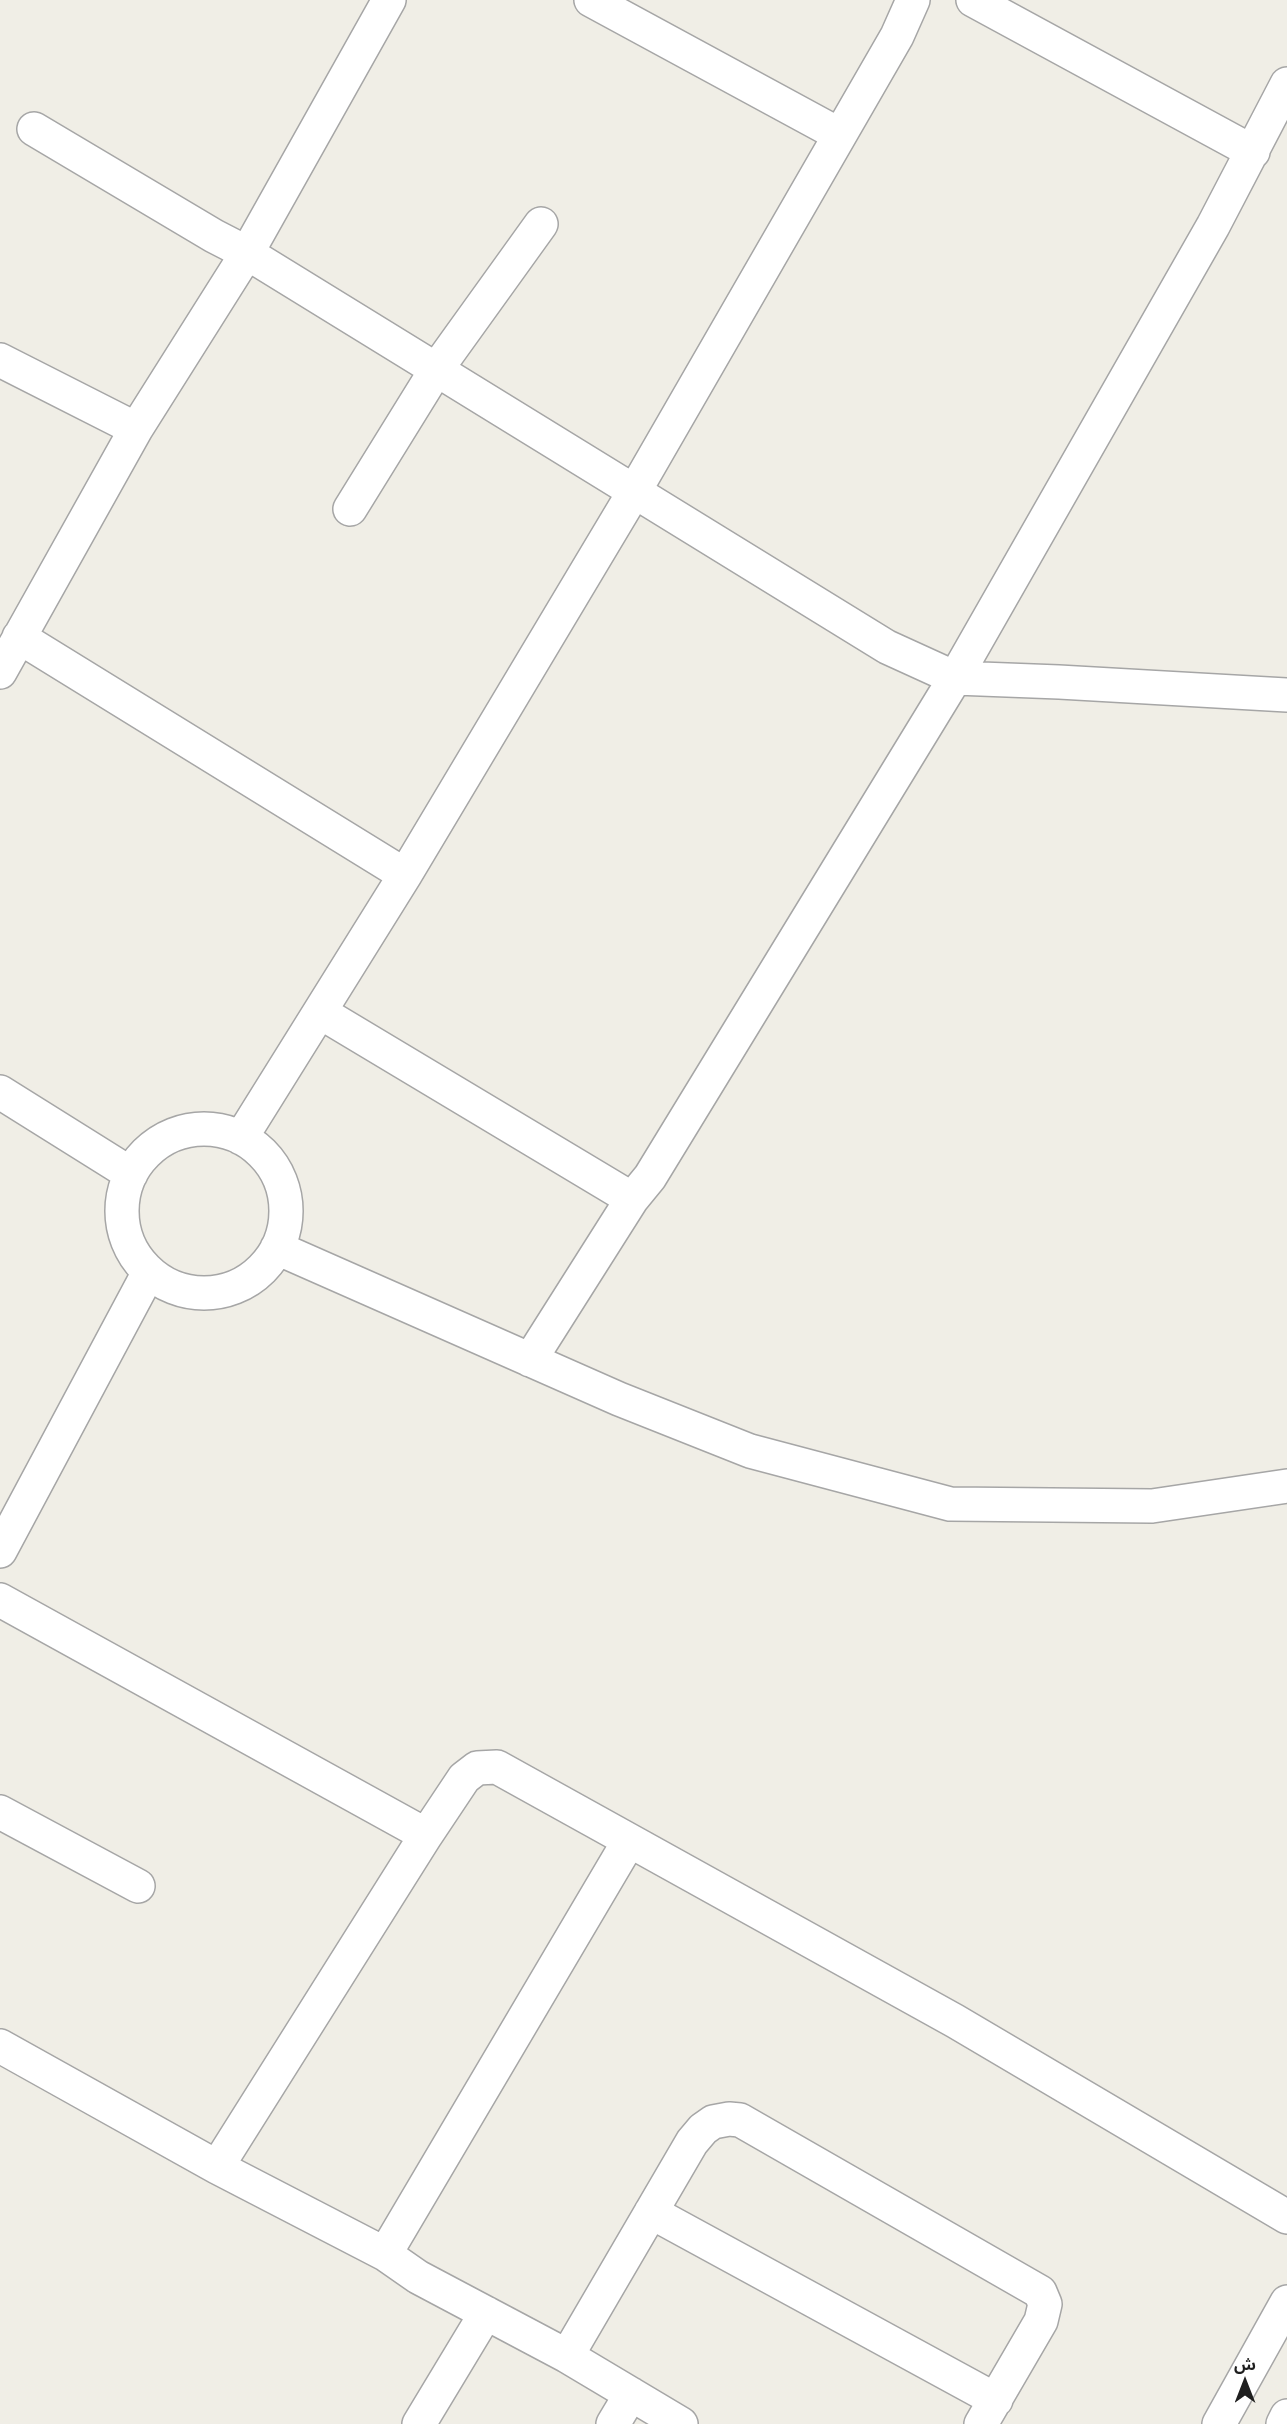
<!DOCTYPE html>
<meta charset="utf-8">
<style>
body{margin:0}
#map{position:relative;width:1287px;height:2424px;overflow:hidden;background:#f0eee6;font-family:Barlow,"Noto Sans Arabic",sans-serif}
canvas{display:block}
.north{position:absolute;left:1215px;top:2352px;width:60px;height:60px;-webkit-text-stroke:4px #fff;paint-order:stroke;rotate:0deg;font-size:16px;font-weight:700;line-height:24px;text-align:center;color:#1f1f1f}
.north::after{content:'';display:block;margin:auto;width:21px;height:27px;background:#1f1f1f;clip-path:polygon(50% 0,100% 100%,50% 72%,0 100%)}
</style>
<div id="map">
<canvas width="1287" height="2424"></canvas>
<div class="north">ش</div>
</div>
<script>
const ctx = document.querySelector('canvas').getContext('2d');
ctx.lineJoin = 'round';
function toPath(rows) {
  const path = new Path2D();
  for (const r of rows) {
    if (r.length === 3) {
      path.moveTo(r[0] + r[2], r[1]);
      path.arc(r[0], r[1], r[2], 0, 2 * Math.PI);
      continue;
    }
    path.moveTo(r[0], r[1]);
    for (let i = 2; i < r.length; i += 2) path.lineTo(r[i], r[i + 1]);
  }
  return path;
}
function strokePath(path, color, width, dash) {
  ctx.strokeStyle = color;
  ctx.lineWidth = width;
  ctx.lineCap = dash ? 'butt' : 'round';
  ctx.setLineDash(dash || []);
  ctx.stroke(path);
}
const minor = toPath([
 [591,0,840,135],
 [973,0,1253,152],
 [34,129,214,236,247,253,389,0],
 [0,360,136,429],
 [350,509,436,370,541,224],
 [19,637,405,875],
 [0,672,136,429,247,253,887,647,955,678,1059,682,1287,695],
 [320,1012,632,1199,650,1177,955,678,1213,226,1287,84],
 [0,1092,131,1174],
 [204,1211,82],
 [241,1138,405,875,634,492,897,36,913,0],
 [277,1248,619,1399,750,1451,950,1504,1152,1506,1287,1486],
 [530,1360,632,1199],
 [0,1551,149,1272],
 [0,1600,426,1835,464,1778,477,1768,497,1767,955,2021,1287,2217],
 [0,1812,138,1886],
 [0,2046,217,2167,385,2254,418,2277,567,2356,681,2424],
 [217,2167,426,1835],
 [651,2212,996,2400],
 [385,2254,629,1841],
 [567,2356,692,2142,703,2129,713,2122,729,2119,740,2120,1040,2292,1045,2304,1041,2321,981,2424],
 [419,2424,486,2313],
 [613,2424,631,2394],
 [1219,2424,1287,2302],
 [1283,2424,1287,2416]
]);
strokePath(minor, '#a6a6a6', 36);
strokePath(minor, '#fff', 33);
</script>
